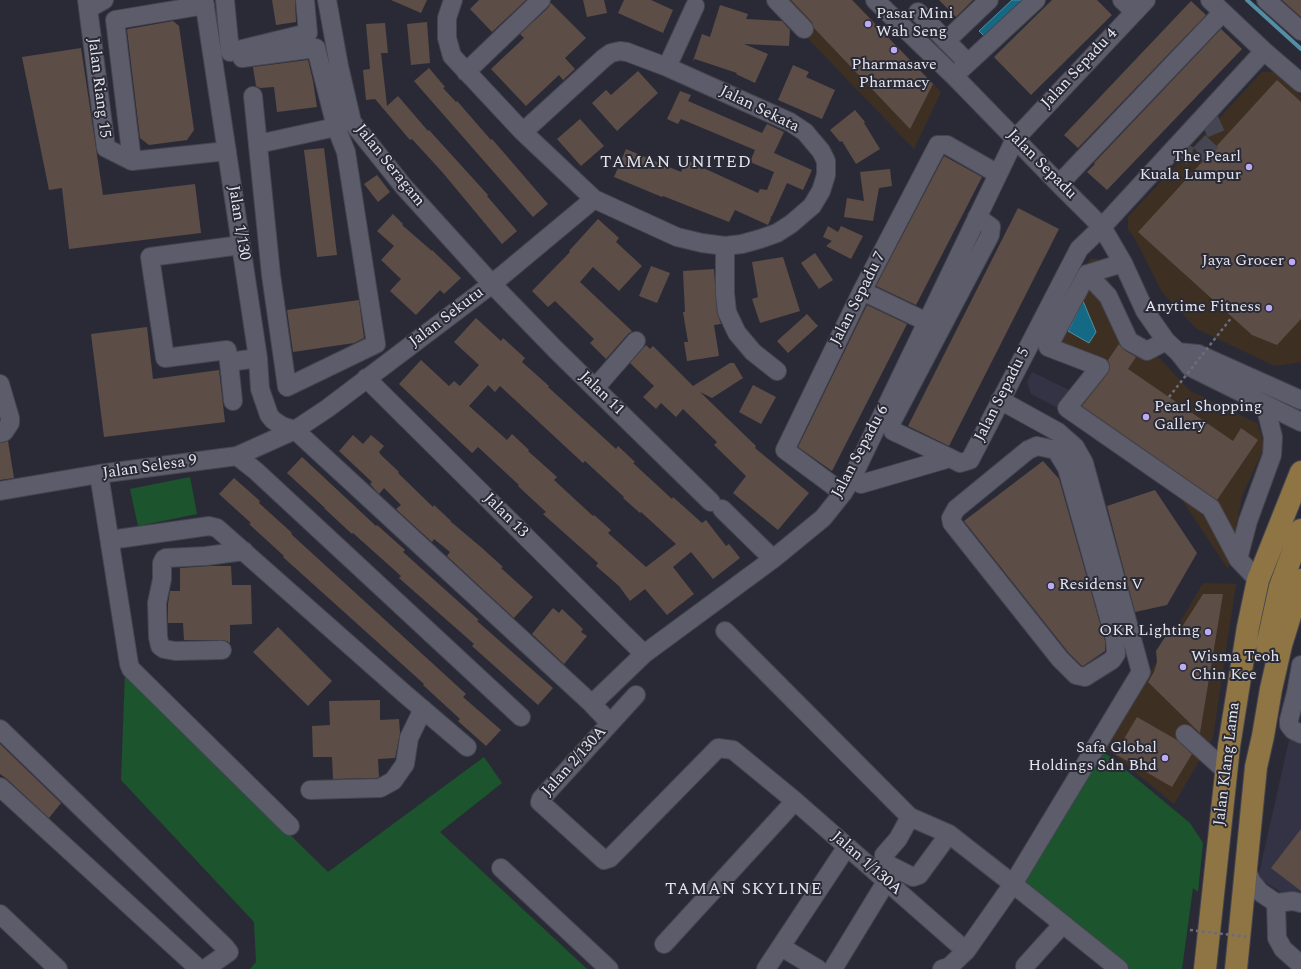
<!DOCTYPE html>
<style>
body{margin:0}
canvas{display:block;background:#2a2a37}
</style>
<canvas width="1301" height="969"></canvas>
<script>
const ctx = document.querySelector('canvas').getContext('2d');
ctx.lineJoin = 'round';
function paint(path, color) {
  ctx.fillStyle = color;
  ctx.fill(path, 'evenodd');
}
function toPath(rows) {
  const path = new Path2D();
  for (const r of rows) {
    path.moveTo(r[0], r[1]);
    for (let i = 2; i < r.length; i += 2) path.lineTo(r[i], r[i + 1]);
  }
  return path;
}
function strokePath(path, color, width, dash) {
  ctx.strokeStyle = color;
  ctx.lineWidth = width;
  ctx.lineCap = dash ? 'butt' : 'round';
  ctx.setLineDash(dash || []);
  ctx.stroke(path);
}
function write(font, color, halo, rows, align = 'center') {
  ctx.font = font + ' Spectral,serif';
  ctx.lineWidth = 4;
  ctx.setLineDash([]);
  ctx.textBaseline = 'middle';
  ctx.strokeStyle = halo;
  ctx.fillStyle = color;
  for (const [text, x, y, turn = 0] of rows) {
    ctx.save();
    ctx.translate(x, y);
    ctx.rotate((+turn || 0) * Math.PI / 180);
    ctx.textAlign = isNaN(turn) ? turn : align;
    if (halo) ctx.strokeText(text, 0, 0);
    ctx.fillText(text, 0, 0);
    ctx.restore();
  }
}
paint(toPath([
 [771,0,853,0,941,92,914,149],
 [1262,72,1275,72,1301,96,1301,362,1275,366,1197,329,1162,292,1133,235,1128,230,1128,217],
 [1090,259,1098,259,1134,331,1190,391,1257,423,1265,446,1242,496,1228,569,1177,492,1058,408,1091,374,1044,350],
 [1203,583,1236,584,1213,737,1174,804,1106,748]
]), '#3d3022');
paint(toPath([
 [1032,372,1073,392,1058,408,1031,394,1027,382],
 [1290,736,1301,741,1301,904,1258,878]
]), '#343345');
paint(toPath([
 [190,477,197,514,138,526,130,489],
 [125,673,328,872,484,757,502,783,440,832,587,969,250,969,256,962,254,922,121,780],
 [1098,750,1109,756,1190,823,1203,843,1198,892,1193,888,1182,969,1128,969,1020,885]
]), '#1b542d');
const water = toPath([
 [1012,0,1024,0,985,37,979,31,1012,0],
 [1083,301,1096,332,1089,343,1068,331,1083,301]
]);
paint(water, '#146984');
strokePath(water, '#538ea4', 1);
strokePath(toPath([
 [1247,0,1301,49]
]), '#538ea4', 4);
paint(toPath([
 [272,0,295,0,296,22,276,25],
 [391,0,427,0,421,13],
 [479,0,526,0,492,32,470,9],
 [583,0,604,0,607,13,587,17],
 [624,0,651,0,673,10,663,33,618,13],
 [791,0,852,0,933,84,910,129,814,28,812,22],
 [939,0,973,0,956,17],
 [1052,0,1097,0,1112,15,1031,95,994,57],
 [1282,0,1301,0,1301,17],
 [1191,1,1206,15,1078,148,1064,135],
 [551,3,586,38,565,58,575,69,563,80,559,75,526,106,491,69,524,38,520,34,548,8],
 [720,5,748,14,746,19,782,21,790,30,789,46,744,44,768,54,755,83,736,74,737,73,695,59,693,61,702,34,710,37],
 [173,21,179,26,194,130,187,140,149,145,140,138,127,30,128,29],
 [427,22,430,63,411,65,407,24],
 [385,23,388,53,381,53,387,106,398,96,428,131,429,130,488,195,487,196,517,231,502,244,443,173,412,139,410,140,375,99,366,100,363,70,370,69,366,24],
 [1221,29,1242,49,1107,190,1087,172,1095,164,1094,163],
 [81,48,103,195,195,184,201,233,69,249,62,188,49,190,22,57],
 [308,60,313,81,317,107,277,112,274,87,260,88,256,86,253,67],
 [793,65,809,72,806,77,835,90,822,119,778,100],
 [429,68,445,87,443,88,456,102,457,101,491,140,492,139,548,204,533,217,414,81],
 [638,71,658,93,617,131,592,103,606,90,611,95],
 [1277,80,1301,102,1301,319,1277,345,1252,335,1138,232],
 [680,91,691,95,688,101,762,133,767,124,784,132,774,153,812,170,803,190,787,183,772,216,770,217,771,218,768,225,735,210,729,222,663,196,662,197,614,177,626,149,681,172,686,160,758,193,760,189,767,190,774,172,750,162,755,150,681,119,678,124,667,119],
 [855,110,865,122,864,123,880,149,856,164,842,141,840,142,830,130],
 [580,119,604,146,581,166,557,139],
 [324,148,337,255,317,257,304,150],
 [944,156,982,177,916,305,876,286],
 [890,169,892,186,879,188,873,221,844,217,847,198,864,201,860,172],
 [377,175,390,192,378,202,364,184],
 [1018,208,1059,229,949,446,908,426],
 [393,214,403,224,402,225,432,251,432,250,461,278,444,294,440,290,416,315,390,291,401,279,381,260,394,246,377,231],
 [598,219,619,238,616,242,642,266,619,291,593,267,580,282,632,331,628,334,606,359,590,343,594,339,555,301,548,307,532,291,570,252,569,251],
 [828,226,838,232,841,226,863,236,851,259,826,246,832,241,823,237],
 [815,253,833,280,819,289,801,263],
 [783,257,800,311,760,323,752,299,758,297,752,262],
 [651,266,670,273,657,303,639,296],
 [714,269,717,313,721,324,714,325,719,356,687,361,684,342,688,342,683,312,685,312,683,271],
 [359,300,364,338,354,343,293,352,287,310],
 [867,305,907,324,832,471,798,447],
 [807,314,818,326,788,353,777,341],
 [476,318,501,341,503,338,525,358,522,362,549,386,548,387,616,449,618,446,635,462,633,463,672,499,673,497,702,523,706,520,726,546,729,544,740,558,713,579,691,552,673,567,694,594,667,615,645,589,630,601,619,586,596,566,598,563,543,514,546,512,518,486,519,485,478,447,472,453,399,384,421,360,449,386,454,381,460,386,479,365,454,342],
 [488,385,495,392,500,386,583,463,585,461,624,497,623,498,640,513,641,512,676,544,646,567,608,533,611,530,594,515,593,516,554,480,557,477,528,451,529,450,512,434,507,440,469,406],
 [147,327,153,379,219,370,225,422,104,437,91,334],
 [1119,344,1124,350,1136,357,1128,369,1233,441,1241,428,1258,440,1217,500,1082,406,1108,373,1110,369,1110,365,1108,360],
 [646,345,650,349,653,346,693,386,730,363,734,363,743,378,712,398,700,392,756,446,755,448,809,493,778,530,733,493,746,476,714,445,717,442,683,409,676,417,661,403,656,409,643,397,654,386,630,363],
 [753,385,776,397,761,424,739,412],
 [353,435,363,444,371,435,384,446,379,452,381,455,399,472,398,473,433,507,434,505,451,521,450,521,482,548,503,567,501,568,533,597,514,618,447,556,450,552,434,539,432,542,396,509,401,505,384,488,379,494,370,484,372,482,339,451],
 [8,441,14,478,0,480,0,443],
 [302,457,376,526,377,525,405,550,403,552,479,620,477,621,553,688,538,705,472,646,474,644,399,578,401,576,353,533,352,534,324,508,325,508,287,473],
 [1043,461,1059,479,1105,641,1105,651,1083,666,1081,665,1068,652,964,521],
 [234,478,260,501,259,503,292,533,291,534,466,694,463,697,501,730,486,746,458,721,460,719,423,685,424,684,283,557,284,556,249,524,251,523,219,494],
 [1155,490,1197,553,1167,605,1135,612,1107,506],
 [211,566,231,566,232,585,251,585,252,624,230,625,230,643,227,641,222,640,184,640,183,623,168,623,168,604,170,591,180,591,180,568],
 [1203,594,1223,594,1200,733,1148,682,1154,672,1157,662,1156,651,1171,628,1182,627],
 [553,608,559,613,562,609,583,629,581,632,587,636,564,664,532,634],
 [278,627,332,681,308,706,253,652],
 [380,700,380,720,399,719,400,733,395,758,378,759,379,777,377,778,333,779,332,757,313,757,312,726,330,725,329,701],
 [1137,717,1177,740,1192,754,1172,787,1115,754],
 [0,744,61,803,49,818,7,779,0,774],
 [1301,829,1301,891,1271,868]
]), '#5c4d46');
strokePath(toPath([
 [1174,149,1191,156,1195,156,1200,154,1215,138,1216,134,1214,129,1207,114]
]), '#464652', 18, [18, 9]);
const minor = toPath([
 [87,0,106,148,132,161,227,151],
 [204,0,258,358,260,389,269,415,273,420,282,426,295,430,592,704,610,723],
 [225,0,230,52,308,33,305,0],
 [327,0,339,66,352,122,404,187,492,284,555,349,711,502],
 [453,0,447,18,447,38,452,56,523,132,594,199,677,237,702,243,725,246,742,244,760,239,777,233,791,224,812,206,821,191,826,175,826,161,821,151,805,132,790,122,667,67,627,52,620,51,611,53,604,58,523,132],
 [776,0,804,29],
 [875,0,954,76,1059,184,1102,227,1123,263,1145,311,1166,341,1178,352,1190,367,1301,422],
 [1122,0,1135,12],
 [1210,0,1264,51,1301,83],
 [1266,0,1301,31],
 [88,9,104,0],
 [918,12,968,63],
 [946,41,989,0],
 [242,58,316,48,336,127,346,152,376,344,287,387,271,275,253,96],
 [667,67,695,6],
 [466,72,541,0],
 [954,76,1036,0],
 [258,144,336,127],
 [132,161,115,20,205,5],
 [1059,184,1223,12],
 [241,245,150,257,165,358,227,350,229,362,258,358],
 [725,246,725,293,727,312,737,333,753,352,777,371],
 [1123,263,1087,274,1048,347,1100,367,1067,408,1211,508,1238,559,1258,580],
 [1087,274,1108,296,1129,341,1147,351,1166,341],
 [862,291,927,322],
 [1178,352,1198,354,1301,400],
 [229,362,233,401],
 [366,378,644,654],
 [0,384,10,418,10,423,4,432,0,433],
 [595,388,636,341],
 [1037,446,1056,450,1067,468,1115,639,1116,654,1112,660,1085,677,1076,675,1060,659,952,523,951,518,956,509,1028,450,1037,446],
 [237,456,256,471,521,717],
 [950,458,893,431,891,423,990,235,991,227,977,217],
 [99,474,129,664,131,669,290,826],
 [852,478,861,484,950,458,960,463,970,460,1079,249,1102,227,1264,51],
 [0,491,99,474,237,456,295,430,328,408,492,284,594,199],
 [843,493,785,450,862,291,938,145,947,145,998,174],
 [722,509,773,559],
 [110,540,209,526,217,528,406,695,467,747],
 [1238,559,1248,521,1272,455,1273,437,1265,405],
 [725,631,910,817,949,834,1013,884,1141,672,1084,463,1075,447,1058,432,1000,400],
 [222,650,175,651,164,649,160,646,158,637,157,603,162,579,162,563,164,559,166,558,206,556,244,551],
 [1301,665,1296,693,1289,720,1289,725,1293,730,1301,734],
 [636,695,541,799,540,802,604,860,610,858,718,748,733,750,795,801,966,951],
 [592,704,644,654,773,559,823,518,843,493,852,478,1015,139,1146,0],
 [0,729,225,947,229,952,205,969],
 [1185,734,1226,771],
 [0,787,199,969],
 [310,790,380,788,393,781,405,764,409,738,423,709],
 [910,817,898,839,884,855,885,863,913,877,919,875,949,834],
 [501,868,609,969],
 [1246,868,1251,881,1260,892,1276,903],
 [1301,903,1293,901,1276,903,1277,938,1283,949,1301,965],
 [0,914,58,969],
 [664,944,795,801],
 [788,951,818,969],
 [1025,966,1063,924],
 [766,969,846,848],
 [833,969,886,882],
 [942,969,949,967,966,951,1013,884,1119,969]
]);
const major = toPath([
 [1267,646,1280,587,1301,530],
 [1205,969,1229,746,1248,627,1258,580,1301,472],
 [1236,969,1256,767,1263,736,1271,689,1281,645,1301,580]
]);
strokePath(minor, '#454550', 20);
strokePath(major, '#454550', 24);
strokePath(minor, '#5c5c6b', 18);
strokePath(major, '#8f7543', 22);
strokePath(toPath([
 [1169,397,1232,317],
 [1190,930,1249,937]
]), '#6d6d78', 2.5, [3, 3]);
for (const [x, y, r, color] of [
 [868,24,4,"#bbaaf6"],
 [894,50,4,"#bbaaf6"],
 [1249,167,4,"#bbaaf6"],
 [1292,262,4,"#bbaaf6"],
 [1269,308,4,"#bbaaf6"],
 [1146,417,4,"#bbaaf6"],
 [1051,586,4,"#bbaaf6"],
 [1208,632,4,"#bbaaf6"],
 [1183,667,4,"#bbaaf6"],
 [1165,758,4,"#bbaaf6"]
]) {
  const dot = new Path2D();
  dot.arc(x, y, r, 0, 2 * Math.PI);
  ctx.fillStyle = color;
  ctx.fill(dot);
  strokePath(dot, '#2a2a37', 1.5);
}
write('16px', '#e5e5ed', '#2a2a37', [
 ["Pasar Mini",876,15,"left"],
 ["Wah Seng",876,33,"left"],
 ["Pharmasave",894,66,"center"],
 ["Pharmacy",894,84,"center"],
 ["The Pearl",1241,158],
 ["Kuala Lumpur",1241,176],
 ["Jaya Grocer",1284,262],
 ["Anytime Fitness",1261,308],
 ["Pearl Shopping",1154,408,"left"],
 ["Gallery",1154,426,"left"],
 ["Residensi V",1059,586,"left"],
 ["OKR Lighting",1200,632],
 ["Wisma Teoh",1191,658,"left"],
 ["Chin Kee",1191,676,"left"],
 ["Safa Global",1157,749],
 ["Holdings Sdn Bhd",1157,767]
], 'right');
write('16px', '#e5e5ed', '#2a2a37', [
 ["Jalan Sepadu 4",1080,69,-47],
 ["Jalan Riang 15",98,88,83],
 ["Jalan Sekata",759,110,26],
 ["Jalan Sepadu",1041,165,45],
 ["Jalan Seragam",389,166,51],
 ["Jalan 1/130",238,223,81],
 ["Jalan Sepadu 7",859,299,-63],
 ["Jalan Sekutu",447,318,-37],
 ["Jalan 11",601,394,44],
 ["Jalan Sepadu 5",1003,395,-63],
 ["Jalan Sepadu 6",861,452,-62],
 ["Jalan Selesa 9",150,468,-8],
 ["Jalan 13",505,516,45],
 ["Jalan 2/130A",575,762,-48],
 ["Jalan Klang Lama",1228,764,-83],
 ["Jalan 1/130A",866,864,41]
]);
ctx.letterSpacing = '1px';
write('17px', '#e5e5ed', '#2a2a37', [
 ["TAMAN UNITED",676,164],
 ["TAMAN SKYLINE",744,891]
]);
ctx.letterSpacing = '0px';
</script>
